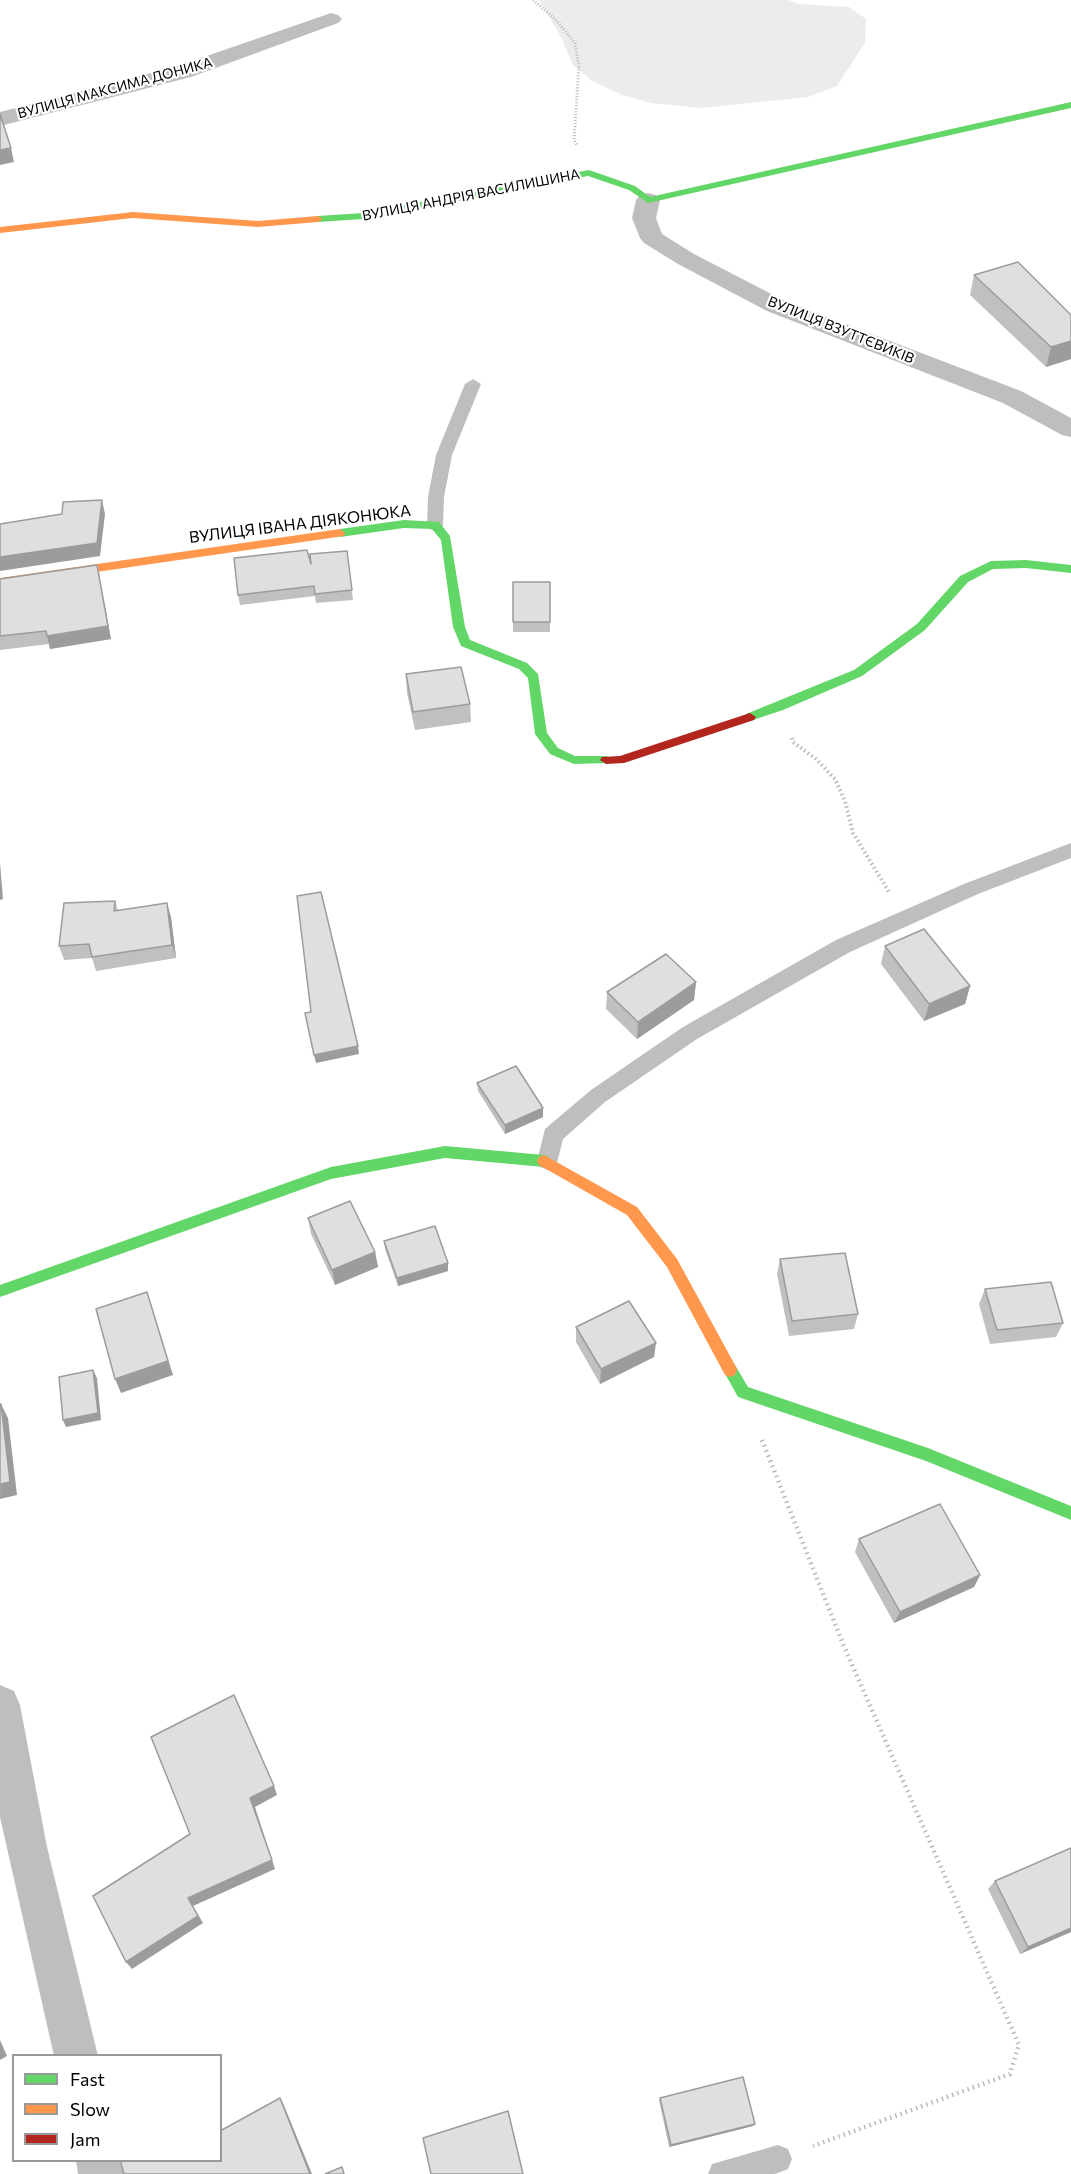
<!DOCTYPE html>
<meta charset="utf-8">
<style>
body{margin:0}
#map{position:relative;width:1071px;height:2174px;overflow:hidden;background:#fff;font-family:Commissioner,sans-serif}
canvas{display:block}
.legend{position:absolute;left:12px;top:2054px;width:210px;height:108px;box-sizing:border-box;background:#fff;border:2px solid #999;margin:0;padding:8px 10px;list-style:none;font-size:18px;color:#000}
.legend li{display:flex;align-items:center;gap:12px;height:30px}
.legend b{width:30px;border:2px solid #999}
</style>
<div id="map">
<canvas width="1071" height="2174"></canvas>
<ul class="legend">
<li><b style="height:8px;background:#63d668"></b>Fast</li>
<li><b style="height:8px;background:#ff974d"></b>Slow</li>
<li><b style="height:8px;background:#b3261e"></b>Jam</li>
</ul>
</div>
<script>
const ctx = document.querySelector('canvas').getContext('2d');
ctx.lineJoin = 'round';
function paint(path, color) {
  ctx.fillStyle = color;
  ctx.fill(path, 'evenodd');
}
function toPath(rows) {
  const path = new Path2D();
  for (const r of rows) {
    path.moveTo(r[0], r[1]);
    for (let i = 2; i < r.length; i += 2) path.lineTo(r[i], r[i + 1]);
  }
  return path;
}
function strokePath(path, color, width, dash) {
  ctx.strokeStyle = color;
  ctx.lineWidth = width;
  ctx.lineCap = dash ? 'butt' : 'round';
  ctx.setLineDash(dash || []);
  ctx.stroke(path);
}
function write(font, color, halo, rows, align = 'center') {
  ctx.font = font + ' Commissioner,sans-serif';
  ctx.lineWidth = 4.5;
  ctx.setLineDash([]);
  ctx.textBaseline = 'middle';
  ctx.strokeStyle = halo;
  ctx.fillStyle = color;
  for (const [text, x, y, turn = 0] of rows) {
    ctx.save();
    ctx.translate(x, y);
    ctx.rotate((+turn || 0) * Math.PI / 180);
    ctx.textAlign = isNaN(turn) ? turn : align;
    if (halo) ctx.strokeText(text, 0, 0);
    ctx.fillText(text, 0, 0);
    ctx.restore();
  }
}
paint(toPath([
 [539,0,788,0,799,4,849,7,866,19,865,43,837,86,808,97,702,108,651,103,622,95,592,81,573,65,559,33]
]), '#ececec');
strokePath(toPath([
 [533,0,556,20,575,43,579,66,574,140,577,145]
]), '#b9b9b9', 3, [1, 2]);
strokePath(toPath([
 [792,738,793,742,816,759,835,779,845,801,853,833,889,892]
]), '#b9b9b9', 4, [1.5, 3]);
strokePath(toPath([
 [762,1440,843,1644,1019,2045,1010,2074,813,2146]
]), '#b9b9b9', 4.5, [1.5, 4]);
paint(toPath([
 [473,379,481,384,452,455,444,497,443,525,441,529,435,531,429,529,427,525,428,497,436,455,465,384,473,379],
 [1071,843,1071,858,978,894,850,952,697,1039,605,1102,563,1139,556,1167,548,1170,540,1167,537,1161,545,1129,591,1090,683,1027,836,940,964,884,1071,843],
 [778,2145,788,2149,792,2159,788,2169,775,2174,708,2174,712,2164,778,2145]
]), '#bebebe');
paint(toPath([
 [331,13,338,15,342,19,338,23,191,77,0,126,0,112,175,67,331,13],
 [648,193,656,195,660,200,656,218,662,234,694,254,785,301,1021,391,1071,418,1071,437,1062,435,1003,403,767,311,678,264,644,243,640,238,632,218,636,200,640,195,648,193],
 [0,1685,14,1691,20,1705,47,1847,98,2056,54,2056,0,1817,0,1685],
 [76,2160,121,2160,124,2174,78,2174,76,2160]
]), '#bebebe');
paint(toPath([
 [1071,102,1071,108,648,203,629,190,588,176,363,219,318,222,313,219,318,216,363,213,589,170,635,186,650,197,1071,102],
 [404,520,439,522,450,536,465,627,470,640,527,663,538,674,547,733,558,748,575,756,606,756,610,757,612,760,610,763,574,764,550,754,535,734,528,678,519,669,461,646,453,627,441,540,432,529,404,528,340,537,335,533,340,529,404,520],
 [1026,560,1071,565,1071,573,1026,568,993,569,968,582,925,630,862,676,783,710,750,721,744,717,746,714,854,670,917,624,960,576,991,561,1026,560],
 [445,1146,544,1155,549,1157,551,1161,549,1165,544,1167,445,1158,331,1179,0,1297,0,1285,331,1167,445,1146],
 [730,1363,735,1365,748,1387,928,1448,1071,1506,1071,1520,926,1461,738,1397,723,1370,725,1365,730,1363]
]), '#63d668');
paint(toPath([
 [133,212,258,221,318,216,323,219,318,222,258,227,133,218,0,233,0,227,133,212],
 [340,529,345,533,344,536,0,586,0,578,340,529],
 [544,1155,637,1207,677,1259,735,1365,737,1370,735,1375,730,1377,725,1375,667,1267,627,1215,539,1165,537,1161,539,1157,544,1155]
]), '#ff974d');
paint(toPath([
 [750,713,756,717,754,720,624,763,606,764,600,760,602,757,620,756,750,713]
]), '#b3261e');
paint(toPath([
 [974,275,1071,315,1071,359,1046,367,970,295],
 [347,551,353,600,316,603,315,596,240,605,238,595,311,564],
 [97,565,111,639,50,649,49,644,0,650,0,579],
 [513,582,550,582,550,632,513,632],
 [406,674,470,704,471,722,415,730,407,693],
 [115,901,118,910,171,917,176,958,96,971,92,958,64,960,59,946],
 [885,946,970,986,965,1004,924,1021,881,964],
 [696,982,694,1000,637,1039,606,1009,607,992],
 [477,1083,543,1108,543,1117,505,1134,478,1091],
 [308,1218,375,1252,378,1267,335,1285,311,1234],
 [384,1241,448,1271,398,1286,385,1249],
 [780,1259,858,1314,854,1329,789,1336,777,1274],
 [985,1289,1063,1323,1056,1337,990,1344,979,1304],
 [576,1327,654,1357,600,1384,576,1342],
 [859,1539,980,1575,974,1587,894,1623,855,1552],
 [1071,1848,1071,1932,1020,1954,988,1889,995,1881],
 [660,2098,755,2124,753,2126,669,2147,659,2100]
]), '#c0c0c0');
paint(toPath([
 [11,148,14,162,0,165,0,150],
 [1071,341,1071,359,1046,367,1051,347],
 [102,500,105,514,100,556,0,571,0,557],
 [97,565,111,639,50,649,47,636],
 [0,863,3,899,0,900],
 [167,903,171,917,176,958,172,945],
 [696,982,694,1000,637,1039,638,1022],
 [970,986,965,1004,924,1021,929,1004],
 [358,1046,359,1054,316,1063,314,1055],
 [543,1108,543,1117,505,1134,505,1125],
 [375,1252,378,1267,335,1285,332,1270],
 [448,1263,448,1271,398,1286,397,1278],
 [147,1292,173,1375,121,1393,115,1379],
 [656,1343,654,1357,600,1384,601,1369],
 [93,1370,97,1378,101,1420,66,1427,63,1420],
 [1,1404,8,1418,17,1495,0,1499],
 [980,1575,974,1587,894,1623,900,1612],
 [274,1786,277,1795,255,1807,275,1869,193,1906,203,1923,132,1969,126,1962,188,1898,250,1798],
 [1071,1928,1071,1932,1020,1954,1028,1947],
 [0,2040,7,2056,0,2060],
 [280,2098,283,2103,312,2174,310,2174],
 [755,2124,753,2126,669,2147,671,2145]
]), '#9c9c9c');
const building = toPath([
 [0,114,11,148,0,150,0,114],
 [1018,262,1071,315,1071,341,1051,347,974,275,1018,262],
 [102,500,97,543,0,557,0,524,62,514,63,502,102,500],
 [307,550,311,564,310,554,347,551,352,590,315,594,314,586,238,595,234,558,307,550],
 [97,565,108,626,47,636,46,631,0,636,0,579,97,565],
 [513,582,550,582,550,622,513,622,513,582],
 [461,667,470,704,413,712,406,674,461,667],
 [321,892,358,1046,314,1055,305,1013,311,1012,297,896,321,892],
 [115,901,114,911,167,903,172,945,92,957,89,944,59,946,64,903,115,901],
 [924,929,970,986,929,1004,885,946,924,929],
 [666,954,696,982,638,1022,607,992,666,954],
 [516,1066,543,1108,505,1125,477,1083,516,1066],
 [350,1201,375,1252,332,1270,308,1218,350,1201],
 [435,1226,448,1263,397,1278,384,1241,435,1226],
 [845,1253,858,1314,792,1321,780,1259,845,1253],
 [1051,1282,1063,1323,997,1330,985,1289,1051,1282],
 [147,1292,168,1361,115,1379,96,1309,147,1292],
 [629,1301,656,1343,601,1369,576,1327,629,1301],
 [93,1370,98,1413,63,1420,59,1377,93,1370],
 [0,1404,1,1404,10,1482,0,1484,0,1404],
 [940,1504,980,1575,900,1612,859,1539,940,1504],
 [234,1695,274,1786,250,1798,272,1860,188,1898,198,1916,126,1962,93,1896,190,1834,151,1737,234,1695],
 [1071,1848,1071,1928,1028,1947,995,1881,1071,1848],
 [743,2077,755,2124,671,2145,660,2098,743,2077],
 [280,2098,310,2174,124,2174,120,2160,220,2160,220,2131,280,2098],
 [508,2111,523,2174,431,2174,423,2138,508,2111],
 [342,2167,344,2174,325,2174,342,2167]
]);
paint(building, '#dfdfdf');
strokePath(building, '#9c9c9c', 1.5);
write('14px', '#000', '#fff', [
 ["ВУЛИЦЯ МАКСИМА ДОНИКА",115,88,-15],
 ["ВУЛИЦЯ АНДРІЯ ВАСИЛИШИНА",471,195,-11],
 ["ВУЛИЦЯ ВЗУТТЄВИКІВ",841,330,22]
]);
write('16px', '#000', '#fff', [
 ["ВУЛИЦЯ ІВАНА ДІЯКОНЮКА",300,524,-7]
]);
</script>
